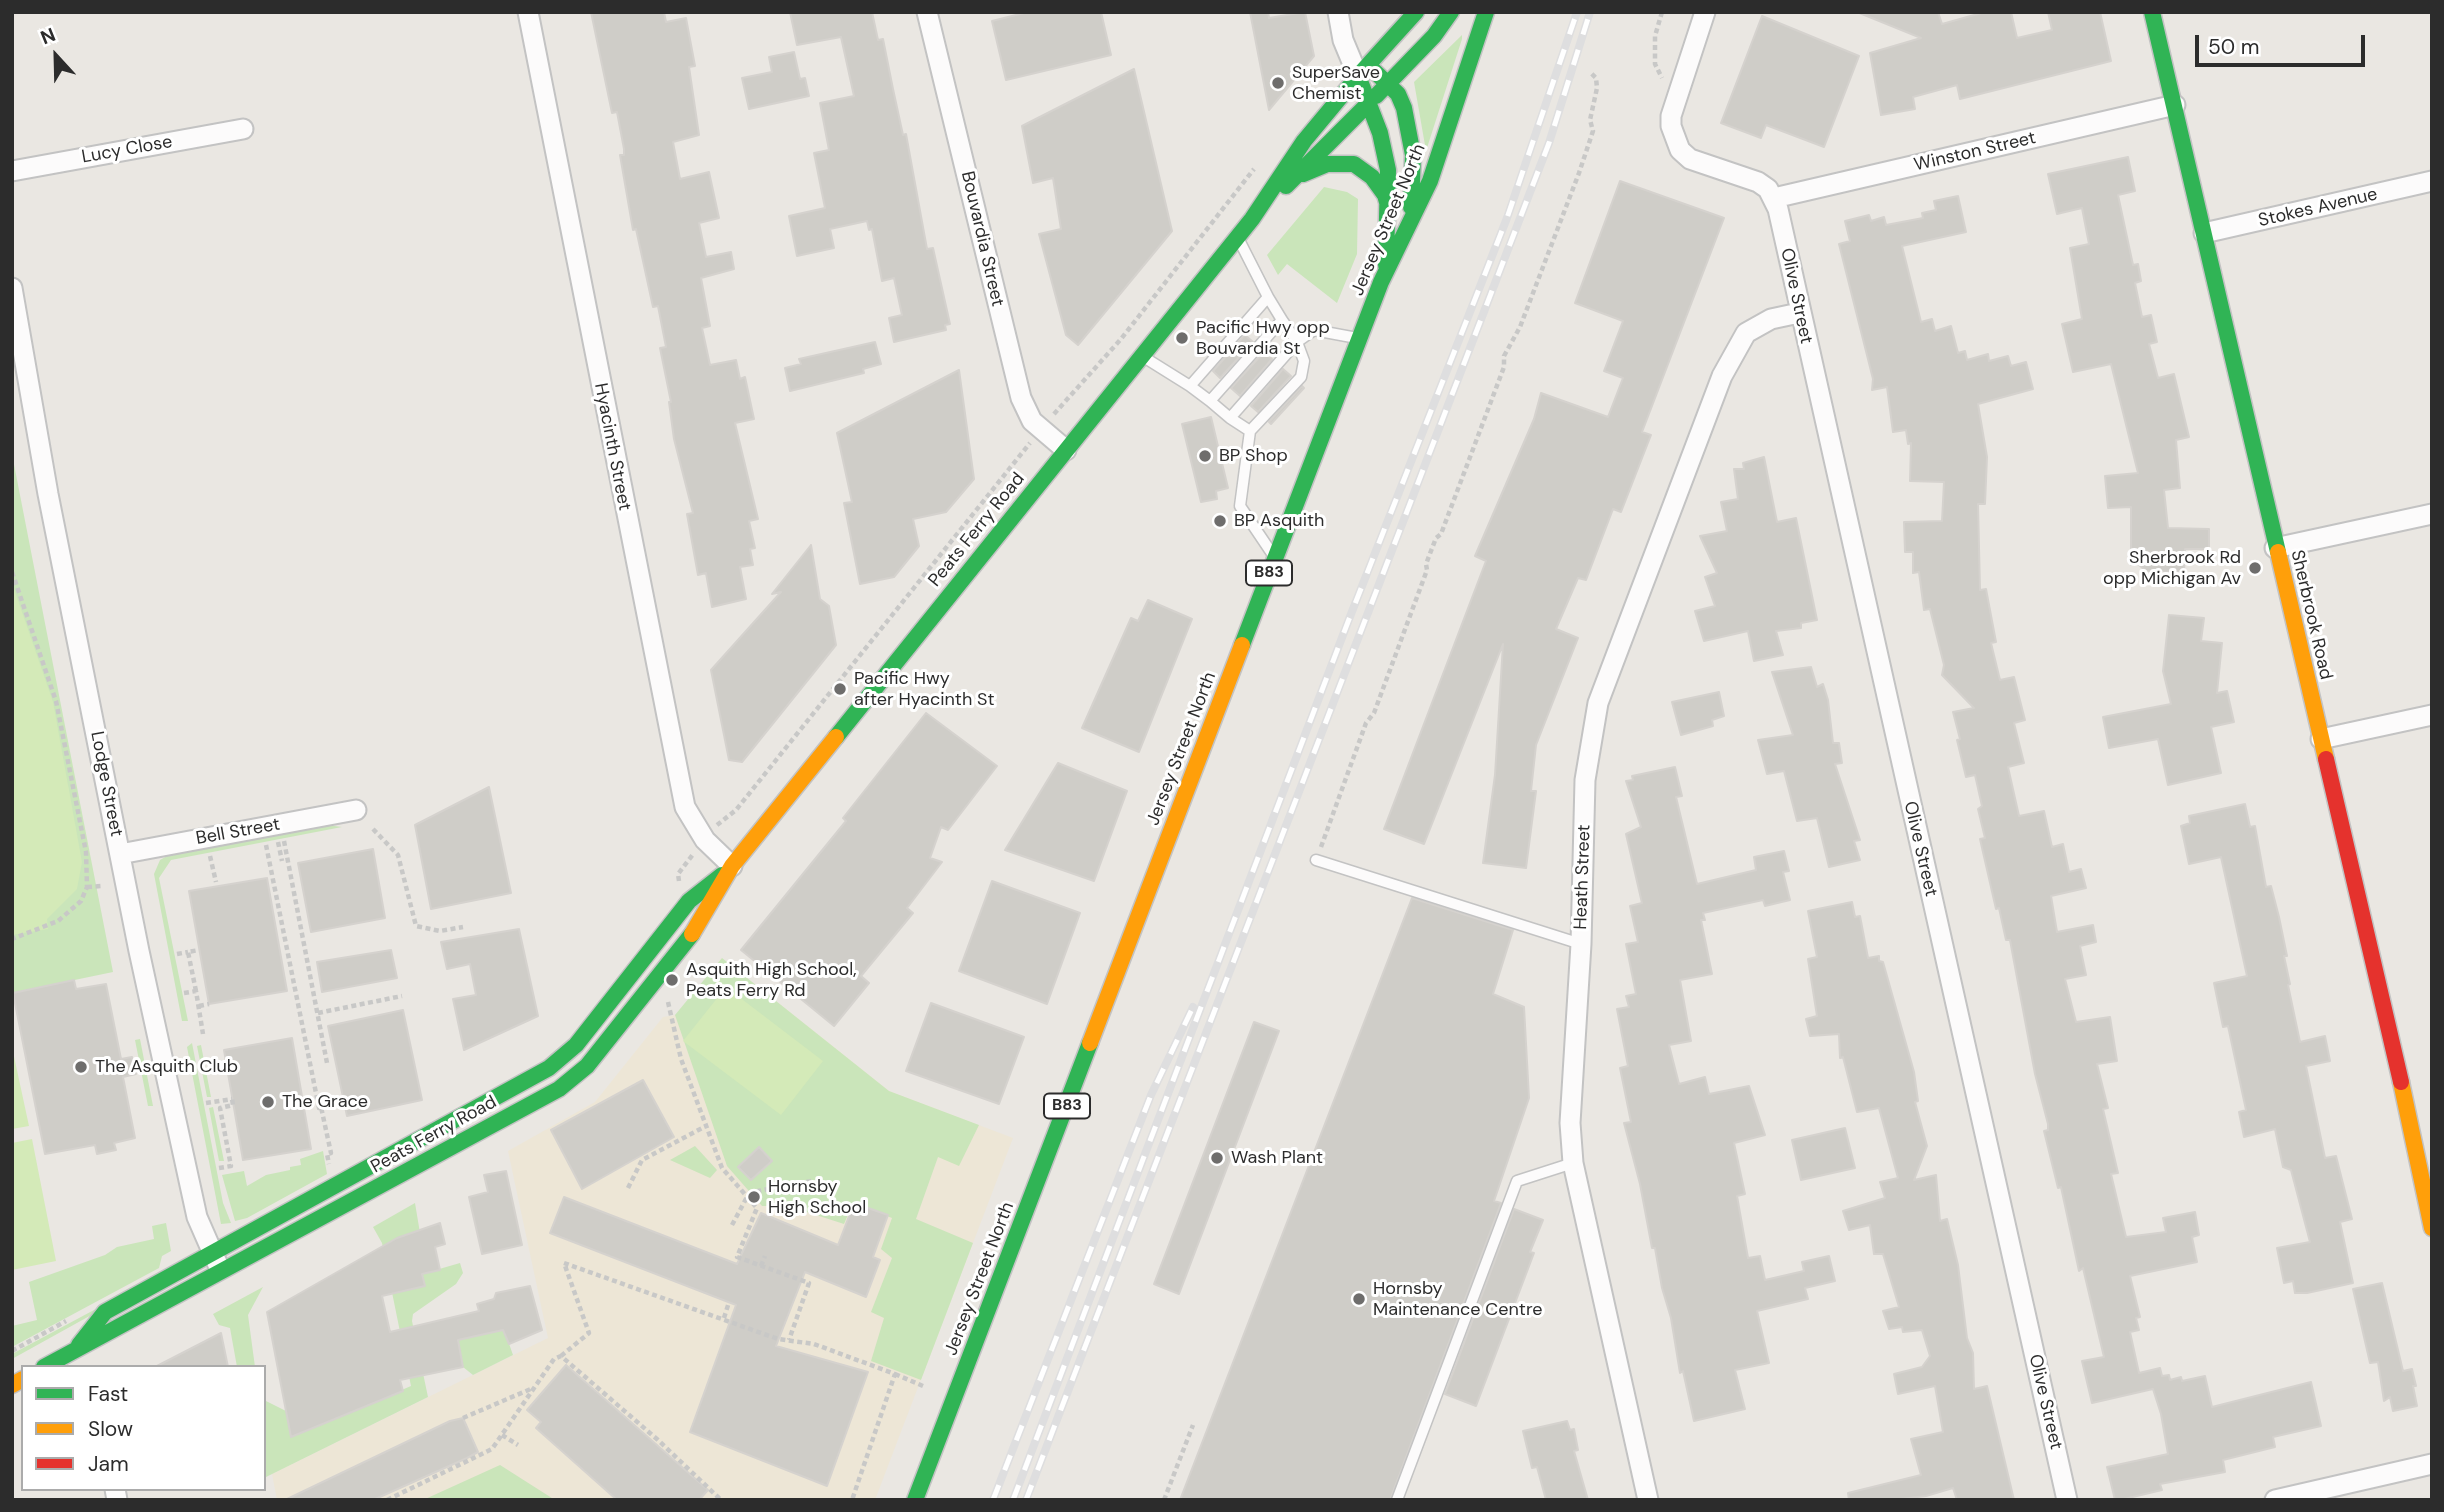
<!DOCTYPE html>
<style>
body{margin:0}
#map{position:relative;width:2444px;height:1512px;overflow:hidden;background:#eae7e2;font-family:"DM Sans",sans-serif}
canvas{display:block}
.frame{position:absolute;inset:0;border:14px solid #2c2c2c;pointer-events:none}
.legend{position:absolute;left:21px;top:1365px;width:245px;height:126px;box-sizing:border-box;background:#fff;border:2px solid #ababab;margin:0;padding:9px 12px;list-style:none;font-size:21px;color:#2c2c2c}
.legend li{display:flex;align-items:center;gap:14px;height:35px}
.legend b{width:35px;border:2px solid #ababab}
.north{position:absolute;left:21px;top:21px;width:70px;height:70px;-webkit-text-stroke:5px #fff;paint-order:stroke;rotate:338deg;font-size:19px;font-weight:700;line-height:28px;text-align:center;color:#2c2c2c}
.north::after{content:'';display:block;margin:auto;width:24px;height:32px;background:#2c2c2c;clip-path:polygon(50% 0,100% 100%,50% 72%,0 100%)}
.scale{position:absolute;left:2195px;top:35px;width:170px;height:32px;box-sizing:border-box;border:4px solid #2c2c2c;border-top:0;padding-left:9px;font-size:21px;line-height:24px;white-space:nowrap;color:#2c2c2c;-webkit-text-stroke:5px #fff;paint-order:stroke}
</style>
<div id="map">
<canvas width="2444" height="1512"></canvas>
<div class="frame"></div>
<ul class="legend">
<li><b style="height:9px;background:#30b455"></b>Fast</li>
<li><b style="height:9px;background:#ff9f0a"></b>Slow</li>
<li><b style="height:9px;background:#e5322d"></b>Jam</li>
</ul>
<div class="north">N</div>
<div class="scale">50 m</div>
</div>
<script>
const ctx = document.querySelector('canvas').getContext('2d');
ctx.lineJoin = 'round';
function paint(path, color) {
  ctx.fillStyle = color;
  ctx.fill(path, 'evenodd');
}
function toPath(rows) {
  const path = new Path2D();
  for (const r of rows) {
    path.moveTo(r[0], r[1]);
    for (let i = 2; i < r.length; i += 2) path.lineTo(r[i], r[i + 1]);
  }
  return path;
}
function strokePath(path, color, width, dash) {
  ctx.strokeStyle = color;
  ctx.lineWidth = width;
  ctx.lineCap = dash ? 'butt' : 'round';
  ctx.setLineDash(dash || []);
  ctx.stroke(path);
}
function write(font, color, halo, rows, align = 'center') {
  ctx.font = font + ' "DM Sans",sans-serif';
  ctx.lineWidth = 6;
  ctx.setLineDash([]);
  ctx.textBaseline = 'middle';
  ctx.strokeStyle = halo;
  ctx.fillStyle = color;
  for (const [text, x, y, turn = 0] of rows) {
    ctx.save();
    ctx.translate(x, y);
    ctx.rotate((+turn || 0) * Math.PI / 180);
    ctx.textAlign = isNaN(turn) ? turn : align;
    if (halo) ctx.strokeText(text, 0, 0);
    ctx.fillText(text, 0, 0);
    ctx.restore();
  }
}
paint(toPath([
 [722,958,889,1091,1013,1138,875,1500,277,1500,272,1474,548,1338,508,1151,595,1102,663,1017,676,1015]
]), '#ede6d6');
paint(toPath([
 [1462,35,1462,39,1426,151,1414,82],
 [1324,187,1347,192,1358,199,1357,254,1337,303,1287,264,1278,275,1267,255],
 [12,454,113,972,12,993],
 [327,825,342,827,171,860,159,878,188,1021,182,1021,154,874,160,860,167,856],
 [722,958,889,1091,979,1125,959,1166,938,1157,916,1219,973,1243,921,1380,871,1361,884,1318,871,1312,892,1258,881,1249,892,1218,853,1203,844,1224,788,1206,762,1206,727,1166,675,1015],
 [140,1039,153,1106,148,1106,135,1040],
 [192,1043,223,1203,231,1223,221,1224,187,1047],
 [201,1045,211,1097,207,1097,197,1046],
 [213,1107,224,1161,219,1161,209,1108],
 [695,1146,717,1170,710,1178,670,1160],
 [323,1151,327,1174,247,1218,235,1221,222,1175,244,1171,247,1186,266,1175,290,1170,290,1167,301,1165,300,1159],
 [415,1203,420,1233,397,1238,409,1290,425,1286,422,1274,460,1263,463,1273,456,1284,413,1314,412,1321,428,1397,264,1478,264,1400,286,1411,291,1437,411,1386,382,1243,373,1227],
 [166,1223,171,1251,162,1256,159,1268,12,1347,12,1326,37,1320,29,1282,105,1255,117,1247,154,1239,152,1226],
 [263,1287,248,1315,255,1367,237,1367,230,1328,219,1325,213,1314],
 [120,1296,122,1298,12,1359,12,1354],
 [500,1318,513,1355,473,1375,463,1367,458,1340],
 [500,1465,555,1500,423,1500]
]), '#cae5ba');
paint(toPath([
 [12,583,53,702,82,862,77,889,47,919,48,929,12,935],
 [726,987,823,1061,781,1115,683,1041],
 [12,1047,29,1126,12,1129],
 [32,1139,56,1261,12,1270,12,1143]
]), '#d4eab8');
const building = toPath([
 [591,12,664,12,666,22,686,18,695,66,689,67,699,135,673,142,680,179,709,172,719,218,699,223,706,257,731,252,734,269,701,278,710,326,702,328,710,365,736,360,740,379,745,377,754,419,735,423,758,519,749,521,755,548,750,549,753,565,740,567,746,599,712,607,706,573,698,575,687,514,693,513,674,439,669,402,671,402,660,348,666,347,658,306,653,307,636,229,633,230,620,155,624,155,624,149,617,112,612,113,591,12],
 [790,12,872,12,878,40,883,39,893,89,903,135,906,134,927,249,933,248,950,324,945,325,946,330,894,342,889,318,902,315,894,278,882,281,872,229,869,230,867,221,830,229,834,248,797,256,789,216,825,208,814,153,829,150,820,103,854,96,841,37,797,45,790,12],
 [1028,12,1101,12,1111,55,1006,80,992,21,1028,12],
 [1250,12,1268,12,1269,18,1305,12,1314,56,1269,110,1250,12],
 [1857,12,1938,12,1942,24,1985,12,2011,12,2017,38,2052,30,2048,12,2100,12,2111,61,1960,99,1957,85,1913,97,1915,109,1881,115,1870,53,1921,38,1857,12],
 [1762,16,1859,56,1824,147,1766,125,1761,138,1721,123,1762,16],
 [794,52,800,79,805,78,809,96,749,109,742,78,772,72,769,57,794,52],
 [1134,69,1172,231,1078,345,1066,335,1039,234,1061,229,1053,178,1033,183,1022,126,1134,69],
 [2128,157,2135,191,2118,195,2133,265,2138,264,2141,281,2135,283,2142,317,2151,315,2157,342,2149,344,2158,378,2174,374,2189,437,2176,440,2180,488,2164,490,2168,528,2209,529,2209,549,2185,549,2184,572,2146,571,2139,565,2131,565,2131,507,2108,508,2105,476,2138,473,2111,364,2073,372,2062,324,2082,319,2070,248,2089,244,2082,208,2057,214,2048,174,2128,157],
 [1620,181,1724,218,1642,432,1651,435,1621,512,1613,509,1586,580,1578,578,1556,629,1578,638,1536,745,1531,791,1536,791,1526,868,1483,863,1495,775,1503,644,1424,844,1384,829,1486,561,1475,556,1534,419,1541,393,1608,417,1623,378,1604,371,1623,321,1575,303,1620,181],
 [1958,196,1966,232,1902,246,1921,322,1932,319,1935,331,1951,326,1958,353,1965,351,1967,360,1988,354,1989,361,2008,356,2011,366,2026,362,2033,389,1978,404,1987,457,1985,504,1978,504,1980,590,1986,589,1996,642,1991,643,2000,680,2014,677,2025,720,2014,723,2024,763,2008,767,2019,816,2044,811,2052,847,2063,844,2069,872,2081,869,2086,888,2051,896,2057,932,2093,925,2096,942,2080,946,2086,975,2065,979,2076,1022,2110,1017,2117,1061,2097,1064,2108,1108,2103,1109,2118,1173,2111,1174,2126,1237,2166,1232,2163,1218,2195,1212,2199,1235,2192,1237,2197,1262,2130,1276,2140,1317,2136,1318,2139,1330,2130,1332,2139,1373,2160,1368,2162,1376,2169,1375,2170,1380,2181,1377,2182,1381,2205,1376,2212,1407,2311,1382,2321,1426,2273,1437,2275,1447,2223,1460,2225,1472,2160,1484,2162,1490,2120,1500,2115,1500,2107,1467,2168,1454,2161,1414,2153,1389,2092,1403,2082,1361,2104,1357,2083,1268,2079,1271,2061,1187,2058,1188,2044,1131,2048,1130,2048,1124,2035,1074,2010,940,2006,940,1999,908,1996,909,1980,839,1985,838,1978,809,1982,806,1975,775,1966,777,1957,740,1960,739,1953,712,1974,708,1942,675,1944,665,1930,609,1924,610,1919,572,1913,573,1913,552,1905,552,1904,522,1942,521,1944,482,1910,481,1911,443,1908,444,1906,430,1893,432,1887,387,1872,390,1873,379,1839,244,1850,241,1845,221,1869,215,1871,221,1884,217,1886,225,1923,218,1922,213,1936,210,1934,201,1958,196],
 [1245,335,1253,342,1220,378,1213,371,1245,335],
 [875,342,881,364,863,369,864,373,790,391,785,368,801,364,799,359,875,342],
 [1264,352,1272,359,1240,396,1231,388,1264,352],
 [1283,369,1291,376,1258,412,1251,406,1283,369],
 [959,370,974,479,946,512,913,519,919,546,894,577,860,584,844,503,852,502,837,433,959,370],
 [1302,386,1304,388,1271,424,1269,422,1302,386],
 [1211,417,1228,488,1216,491,1217,499,1201,502,1182,424,1211,417],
 [1764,457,1777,522,1796,518,1817,620,1801,623,1801,628,1776,631,1783,655,1754,661,1748,631,1704,641,1695,611,1715,606,1705,577,1717,573,1700,536,1727,531,1721,502,1738,499,1734,469,1744,469,1743,463,1764,457],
 [811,545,820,599,829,606,836,645,742,762,729,760,711,670,781,592,772,594,811,545],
 [1148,600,1192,619,1139,752,1082,728,1131,618,1138,621,1148,600],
 [2169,615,2204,618,2201,641,2222,643,2217,693,2227,691,2234,722,2211,727,2221,773,2168,785,2158,739,2109,748,2103,717,2171,704,2163,671,2169,615],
 [1811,667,1817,687,1823,684,1828,700,1833,743,1839,743,1842,763,1835,764,1860,840,1854,841,1860,860,1829,867,1817,818,1797,821,1784,771,1767,774,1758,740,1793,735,1772,672,1811,667],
 [1719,692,1724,716,1712,720,1713,726,1681,735,1672,702,1719,692],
 [926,713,997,766,948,830,941,827,930,858,942,862,907,908,913,913,861,976,869,983,834,1026,741,950,846,821,843,818,926,713],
 [1058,763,1127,791,1094,881,1005,850,1058,763],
 [1675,767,1682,796,1676,797,1697,884,1756,870,1754,857,1784,851,1789,871,1783,872,1790,900,1765,906,1763,900,1703,913,1705,920,1701,920,1712,974,1680,980,1691,1041,1669,1045,1679,1084,1705,1077,1709,1094,1749,1086,1765,1135,1734,1143,1745,1194,1737,1196,1748,1258,1760,1256,1765,1280,1804,1271,1802,1262,1829,1256,1835,1281,1805,1288,1808,1299,1757,1311,1769,1363,1735,1370,1745,1409,1694,1421,1683,1371,1680,1373,1671,1318,1662,1288,1655,1248,1652,1248,1640,1184,1624,1123,1631,1122,1620,1068,1628,1066,1617,1009,1629,1007,1626,996,1636,994,1626,944,1638,942,1630,906,1642,903,1626,834,1641,827,1626,781,1633,780,1632,776,1675,767],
 [489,787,511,893,431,909,415,825,489,787],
 [2245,804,2250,827,2255,826,2266,887,2271,886,2279,917,2287,956,2284,956,2290,984,2288,985,2300,1042,2325,1036,2330,1061,2306,1066,2325,1158,2336,1156,2352,1219,2340,1222,2353,1283,2307,1293,2295,1293,2293,1281,2284,1283,2277,1248,2310,1242,2291,1170,2283,1167,2275,1129,2244,1137,2239,1112,2246,1110,2228,1026,2223,1027,2214,983,2247,976,2221,857,2189,864,2181,826,2190,823,2189,816,2245,804],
 [373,849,385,918,311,932,298,863,373,849],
 [267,878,287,991,209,1004,189,891,267,878],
 [992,881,1080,913,1047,1004,959,971,992,881],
 [1412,898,1513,930,1493,994,1524,1007,1529,1098,1494,1201,1501,1203,1390,1500,1180,1500,1412,898],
 [1852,902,1855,917,1860,916,1868,958,1879,956,1879,961,1883,962,1914,1072,1918,1101,1915,1102,1927,1146,1914,1180,1936,1175,1940,1221,1947,1219,1958,1265,1967,1338,1973,1353,1974,1389,1987,1386,2014,1500,1957,1500,1953,1488,1926,1496,1893,1500,1849,1500,1848,1493,1921,1475,1911,1439,1943,1432,1935,1386,1898,1394,1894,1374,1922,1367,1930,1356,1922,1330,1903,1332,1902,1327,1889,1329,1883,1311,1899,1307,1883,1254,1874,1254,1870,1225,1849,1230,1843,1211,1885,1198,1880,1182,1898,1178,1879,1108,1857,1112,1843,1057,1840,1058,1839,1034,1810,1036,1806,1019,1817,1016,1808,959,1817,957,1808,911,1852,902],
 [519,929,538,1016,464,1050,453,999,476,995,470,964,447,969,441,942,519,929],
 [391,950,397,978,322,992,317,962,391,950],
 [74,980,76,989,106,984,121,1059,132,1057,136,1074,123,1077,135,1138,114,1143,116,1150,97,1154,95,1145,45,1154,13,993,74,980],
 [931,1003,1024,1037,999,1104,906,1071,931,1003],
 [403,1010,422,1100,347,1116,328,1026,403,1010],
 [1254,1022,1279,1031,1179,1294,1154,1284,1254,1022],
 [292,1038,311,1149,243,1160,224,1050,292,1038],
 [643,1080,674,1137,582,1189,551,1130,643,1080],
 [1845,1128,1855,1168,1801,1180,1792,1140,1845,1128],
 [759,1147,772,1161,751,1180,738,1167,759,1147],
 [506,1171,522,1245,482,1254,469,1197,488,1192,484,1175,506,1171],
 [564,1197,737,1264,761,1213,838,1245,854,1203,888,1215,873,1257,880,1260,866,1297,805,1272,776,1346,868,1372,827,1486,690,1432,736,1305,550,1233,564,1197],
 [1514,1209,1543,1220,1530,1252,1534,1253,1476,1406,1445,1394,1514,1209],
 [440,1223,445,1244,435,1247,440,1270,422,1274,425,1286,382,1296,390,1332,479,1311,477,1304,494,1299,496,1293,530,1286,542,1330,509,1344,503,1330,458,1340,463,1367,400,1380,403,1391,291,1437,267,1312,397,1238,440,1223],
 [2382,1283,2403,1371,2412,1369,2416,1386,2413,1386,2417,1406,2393,1411,2390,1397,2384,1401,2378,1362,2370,1363,2353,1289,2382,1283],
 [221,1333,228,1367,155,1367,221,1333],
 [566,1365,708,1490,699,1500,617,1500,536,1428,541,1422,527,1410,566,1365],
 [463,1418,478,1452,467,1458,373,1500,285,1500,450,1421,463,1418],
 [1567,1421,1570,1430,1574,1429,1578,1450,1574,1451,1588,1500,1546,1500,1537,1467,1532,1468,1523,1431,1567,1421]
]);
paint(building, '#cfcdc8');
strokePath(building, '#d5d2ce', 2);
const lane = toPath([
 [1142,356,1190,386,1268,297,1238,238],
 [1190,386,1210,401,1282,320,1268,297],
 [1210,401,1230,418,1297,342,1282,320],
 [1230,418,1250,431,1301,377,1304,361,1297,342,1314,330,1357,338],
 [1250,431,1240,506,1271,552],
 [1316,860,1581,944],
 [1397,1500,1517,1181,1573,1163]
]);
const street = toPath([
 [528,12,685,807,705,840,732,866],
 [927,12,1021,398,1032,421,1066,450],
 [1338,12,1343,40,1358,76],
 [1705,12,1671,116,1671,126,1680,150,1690,159,1758,182,1768,189,1778,209,2067,1500],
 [12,171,243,129],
 [1774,198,2175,105],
 [2204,233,2432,181],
 [12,288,48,494,139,951,197,1217,218,1265],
 [2275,548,2432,514],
 [2321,739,2432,715],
 [120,854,356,810],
 [115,1489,117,1500],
 [1648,1500,1573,1163,1570,1123,1581,944,1585,780,1598,703,1722,376,1746,333,1771,319,1799,313],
 [2275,1500,2432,1464]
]);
const fast = toPath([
 [2152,12,2278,552],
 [1368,65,1398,94,1404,108,1413,155,1411,207],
 [1376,96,1434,36,1451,12],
 [1303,174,1327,164,1354,164,1372,177,1385,195,1389,209],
 [1286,186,1368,104],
 [1386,265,1388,170,1380,133,1358,76,1416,12],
 [1242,645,1381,282,1430,181,1486,12],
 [836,737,1252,219,1304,141,1358,76],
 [79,1345,105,1312,549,1068,576,1045,689,901,722,875],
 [44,1367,559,1089,587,1066,692,934],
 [915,1500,1090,1043]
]);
const slow = toPath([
 [2278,552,2326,759],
 [692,934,732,866,836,737],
 [1090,1043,1242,645],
 [2401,1082,2432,1228],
 [12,1385,23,1379]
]);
const jam = toPath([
 [2326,759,2401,1082]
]);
strokePath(lane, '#c3c3c3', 13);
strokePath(street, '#c3c3c3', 23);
strokePath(fast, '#c3c3c3', 19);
strokePath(slow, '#c3c3c3', 19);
strokePath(jam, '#c3c3c3', 19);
strokePath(toPath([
 [1662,12,1655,36,1655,64,1662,78],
 [1054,414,1121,339,1254,169],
 [12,572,56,701,86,852,87,887,81,901,58,921,12,939],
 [717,825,736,810,1030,443],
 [373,829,398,855,416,926,440,931,463,927],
 [284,841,327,1063],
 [278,842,282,861],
 [266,845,319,1108,321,1107,331,1153,327,1154,329,1164],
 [1321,847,1366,723,1374,713,1427,570,1426,564,1436,538,1441,534,1504,367,1504,356,1520,327,1579,173,1593,131,1590,120,1597,88,1596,78,1591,73],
 [210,856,216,882],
 [679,881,678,874,694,853],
 [87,887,102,886],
 [177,954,188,952],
 [196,991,188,952,199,950],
 [184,993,196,991,203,1034],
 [668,1002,681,1059,722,1168,757,1208,737,1257,809,1283,789,1340],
 [199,1006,209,1004],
 [318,1013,402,996],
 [206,1103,232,1099],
 [219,1168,231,1166,220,1108,233,1105,232,1099],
 [628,1188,642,1160,706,1126],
 [732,1225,747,1197,758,1191,812,1181],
 [564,1263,778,1339,814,1344,895,1374,852,1500],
 [761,1266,765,1256],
 [724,1318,729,1302],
 [12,1351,66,1321],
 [561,1356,589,1333,564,1263],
 [895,1374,923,1386],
 [463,1418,533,1388],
 [502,1435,518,1445],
 [387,1500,492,1449,554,1359,561,1356,658,1440,721,1500],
 [1164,1500,1193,1425]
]), '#c8c8c7', 4.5, [5, 3.5]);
strokePath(lane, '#fcfbfb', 10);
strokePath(street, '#fcfbfb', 19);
strokePath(fast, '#30b455', 16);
strokePath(slow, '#ff9f0a', 16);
strokePath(jam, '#e5322d', 16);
const rail = toPath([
 [993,1500,1151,1095,1193,1007],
 [1013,1500,1351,614,1507,218,1577,12],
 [1026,1500,1549,143,1590,12]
]);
strokePath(rail, '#dededf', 8);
strokePath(rail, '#fff', 5, [16]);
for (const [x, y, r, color] of [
 [1278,83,7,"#6e6d6c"],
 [1182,338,7,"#6e6d6c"],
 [1205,456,7,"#6e6d6c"],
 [1220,521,7,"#6e6d6c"],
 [2255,568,7,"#6e6d6c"],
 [840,689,7,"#6e6d6c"],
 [672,980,7,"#6e6d6c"],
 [81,1067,7,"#6e6d6c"],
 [268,1102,7,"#6e6d6c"],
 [1217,1158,7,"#6e6d6c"],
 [754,1197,7,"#6e6d6c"],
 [1359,1299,7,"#6e6d6c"]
]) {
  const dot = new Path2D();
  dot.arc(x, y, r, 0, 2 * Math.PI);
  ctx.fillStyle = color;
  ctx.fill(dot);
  strokePath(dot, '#fff', 2.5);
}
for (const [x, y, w] of [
 [1269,573,46],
 [1067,1106,46]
]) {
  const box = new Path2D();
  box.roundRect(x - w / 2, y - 12.5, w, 25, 5);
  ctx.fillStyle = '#fff';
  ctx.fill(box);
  strokePath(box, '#2c2c2c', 2);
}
write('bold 16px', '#2c2c2c', null, [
 ["B83",1269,573],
 ["B83",1067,1106]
]);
write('18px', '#2c2c2c', '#fff', [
 ["SuperSave",1292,73],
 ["Chemist",1292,94],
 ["Pacific Hwy opp",1196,328],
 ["Bouvardia St",1196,349],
 ["BP Shop",1219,456],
 ["BP Asquith",1234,521],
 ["Sherbrook Rd",2241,558,"right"],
 ["opp Michigan Av",2241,579,"right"],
 ["Pacific Hwy",854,679],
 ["after Hyacinth St",854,700],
 ["Asquith High School,",686,970],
 ["Peats Ferry Rd",686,991],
 ["The Asquith Club",95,1067],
 ["The Grace",282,1102],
 ["Wash Plant",1231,1158],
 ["Hornsby",768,1187],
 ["High School",768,1208],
 ["Hornsby",1373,1289],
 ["Maintenance Centre",1373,1310]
], 'left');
write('18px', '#2c2c2c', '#fff', [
 ["Lucy Close",127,150,-10],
 ["Winston Street",1975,152,-13],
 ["Stokes Avenue",2318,208,-13],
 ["Jersey Street North",1389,220,-67],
 ["Bouvardia Street",982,239,77],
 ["Olive Street",1796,296,78],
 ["Hyacinth Street",612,447,79],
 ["Peats Ferry Road",977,530,-51],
 ["Sherbrook Road",2311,615,77],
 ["Jersey Street North",1182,749,-69],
 ["Lodge Street",106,784,79],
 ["Bell Street",238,832,-10],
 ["Olive Street",1920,849,77],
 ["Heath Street",1583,877,-88],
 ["Peats Ferry Road",434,1135,-29],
 ["Jersey Street North",980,1279,-69],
 ["Olive Street",2045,1402,77]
]);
</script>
